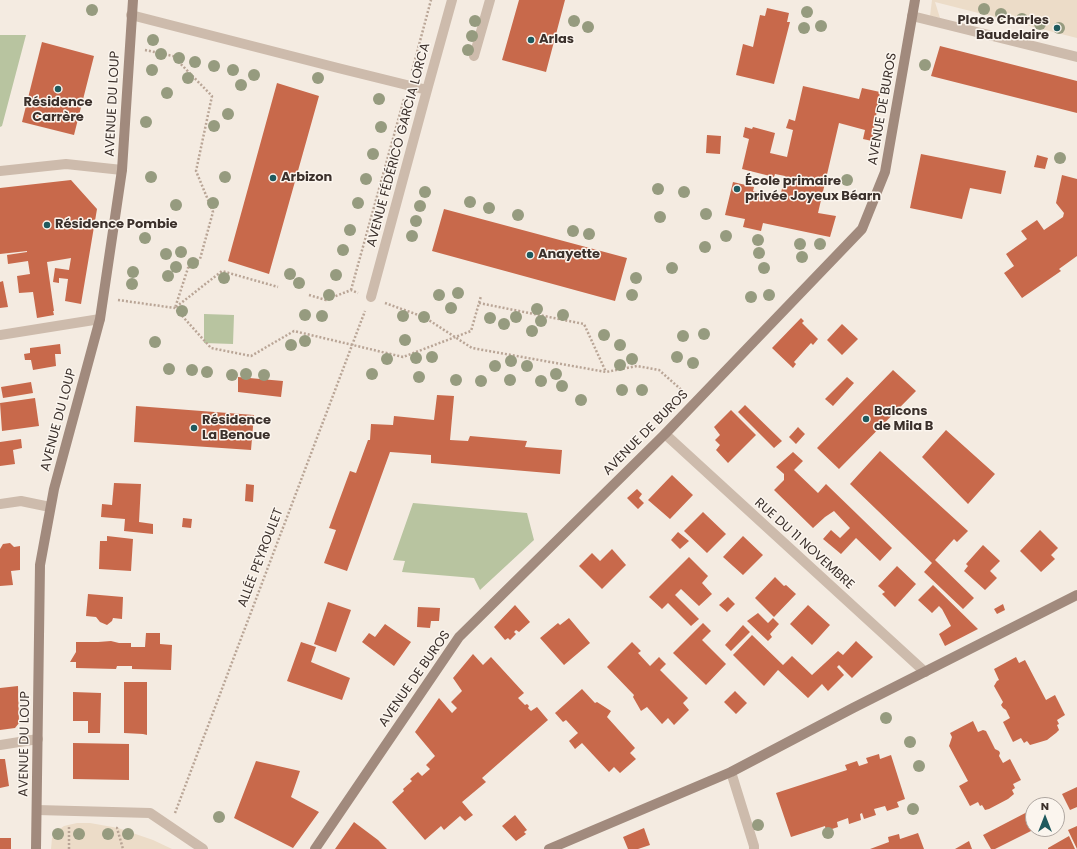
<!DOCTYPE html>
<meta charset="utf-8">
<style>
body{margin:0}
#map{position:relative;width:1077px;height:849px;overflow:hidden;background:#f4ebe1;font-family:Poppins,sans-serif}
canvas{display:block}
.north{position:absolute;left:1025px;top:797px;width:40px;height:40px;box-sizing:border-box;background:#fbf5ee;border:1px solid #aea6a0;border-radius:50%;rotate:0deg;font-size:11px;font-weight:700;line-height:16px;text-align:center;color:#3b302b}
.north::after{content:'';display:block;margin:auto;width:14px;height:18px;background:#1f5a5e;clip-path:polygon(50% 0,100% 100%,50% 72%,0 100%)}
</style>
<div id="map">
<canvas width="1077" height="849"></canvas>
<div class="north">N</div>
</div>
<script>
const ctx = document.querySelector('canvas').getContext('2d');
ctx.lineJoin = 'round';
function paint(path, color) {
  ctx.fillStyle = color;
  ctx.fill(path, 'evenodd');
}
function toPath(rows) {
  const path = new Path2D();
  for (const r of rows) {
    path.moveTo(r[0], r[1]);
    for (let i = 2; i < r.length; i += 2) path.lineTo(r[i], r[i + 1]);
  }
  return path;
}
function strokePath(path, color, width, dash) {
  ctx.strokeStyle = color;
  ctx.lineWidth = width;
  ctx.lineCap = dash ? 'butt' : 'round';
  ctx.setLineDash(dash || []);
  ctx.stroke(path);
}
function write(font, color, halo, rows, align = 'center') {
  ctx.font = font + ' Poppins,sans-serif';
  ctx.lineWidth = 3;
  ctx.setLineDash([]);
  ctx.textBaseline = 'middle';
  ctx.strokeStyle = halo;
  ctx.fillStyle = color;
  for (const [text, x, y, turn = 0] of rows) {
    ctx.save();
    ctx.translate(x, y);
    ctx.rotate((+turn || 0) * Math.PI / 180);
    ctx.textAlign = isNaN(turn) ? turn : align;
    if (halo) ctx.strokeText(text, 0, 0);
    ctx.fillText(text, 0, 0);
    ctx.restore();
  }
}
paint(toPath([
 [0,35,26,35,2,126,0,127],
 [204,314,234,315,233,344,204,343],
 [413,503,527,513,534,540,480,590,474,578,402,572,405,561,393,560]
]), '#b8c4a0');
paint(toPath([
 [932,0,1077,0,1077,38,935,2,940,18,930,16],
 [77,823,90,823,118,828,153,840,172,849,51,849,52,838,57,831,64,826]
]), '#ecdcc8');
paint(toPath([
 [519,0,565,0,546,72,502,60],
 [767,8,789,13,787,22,790,22,774,84,736,75,743,44,753,47,760,15,765,16],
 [42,42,94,56,74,135,22,122],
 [940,46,1077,81,1077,113,931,76],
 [277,83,319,96,269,274,228,261],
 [803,86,859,99,862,88,880,92,872,141,863,139,865,130,839,123,818,213,836,216,830,237,763,223,761,231,743,227,745,219,725,215,733,182,754,187,753,191,780,197,785,176,775,174,774,177,742,169,749,139,743,137,745,127,752,129,753,127,775,133,770,153,787,157,793,130,786,128,789,119,795,121],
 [707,135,721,136,720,154,706,153],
 [921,154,1006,171,1001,194,970,188,962,219,910,208],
 [1037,155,1048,158,1045,169,1034,167],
 [1062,175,1077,179,1077,256,1059,269,1061,271,1022,298,1004,273,1014,266,1006,254,1027,239,1021,231,1037,220,1044,230,1063,217,1064,213,1056,203],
 [71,180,97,209,81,304,65,301,68,279,59,278,59,283,53,282,55,268,69,270,71,258,47,262,54,311,53,311,54,315,37,318,33,292,19,293,17,276,30,274,28,261,8,264,7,255,27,252,27,251,0,254,0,188],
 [444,209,627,258,615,301,432,251],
 [3,281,8,307,0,308,0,282],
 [801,318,804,321,802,323,818,339,813,345,811,343,794,362,796,364,793,368,772,348],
 [842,324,858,339,842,355,827,340],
 [60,344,61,354,55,354,56,366,33,370,31,360,25,360,24,354,30,353,30,348],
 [893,370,916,391,839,469,817,448],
 [238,377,283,381,281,397,238,392],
 [847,377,854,383,833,406,825,399],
 [31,382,33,393,3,398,1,387],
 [437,395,454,396,450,440,468,441,470,436,527,441,525,447,562,450,560,474,431,463,431,455,390,452,347,571,324,563,336,530,329,528,350,471,356,473,368,440,370,440,371,424,393,425,394,416,434,420],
 [35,398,39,426,2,431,0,403],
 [745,405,782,441,774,448,738,412],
 [136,406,254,415,251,450,134,442],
 [731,410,756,435,728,463,716,450,720,445,715,440,720,435,714,427],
 [798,427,805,434,796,444,789,437],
 [946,430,995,474,968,504,922,457],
 [21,439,22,448,13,450,15,464,0,466,0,442],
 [880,451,968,531,957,542,954,539,935,560,974,598,963,609,924,572,932,563,850,484],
 [793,452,803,461,794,470,818,493,826,484,892,548,880,561,856,538,841,554,823,539,831,530,840,538,850,528,834,511,825,517,813,528,774,490,784,480,784,474,776,467],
 [672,475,693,495,670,519,648,500],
 [114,483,141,484,139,522,153,524,153,534,124,531,125,519,101,517,102,504,112,505],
 [246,484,254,485,253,502,245,501],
 [637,489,642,494,639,498,644,503,638,509,627,498],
 [703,512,726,534,707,553,684,531],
 [183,518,192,519,191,528,182,527],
 [1040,530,1058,548,1051,555,1055,559,1041,572,1020,551],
 [678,532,689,541,680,549,671,540],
 [107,536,133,539,131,571,99,569,100,541,107,541],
 [743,536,763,555,743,575,723,557],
 [10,543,14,547,20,546,20,570,11,571,13,585,0,586,0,549,3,544],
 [983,545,1000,561,990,571,997,578,985,590,964,571,968,566,966,564],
 [612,549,626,565,602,589,579,566,592,553,600,561],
 [689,557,708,576,702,583,712,594,699,606,681,589,675,595,699,619,691,626,668,603,662,609,649,597],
 [897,566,916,584,895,607,882,594,885,592,878,586],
 [775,577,784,586,786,585,796,594,774,617,755,598],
 [933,585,978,629,945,646,939,634,951,626,942,609,939,606,932,613,918,600],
 [88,594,123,597,122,619,113,618,112,621,107,625,100,622,96,617,86,616],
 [728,597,735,604,727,612,719,605],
 [328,602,351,610,336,652,314,644],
 [1003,604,1005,610,997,614,994,609],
 [515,605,530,622,519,632,516,630,514,632,516,634,510,640,508,638,505,640,494,627],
 [808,605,830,625,812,645,790,624],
 [418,607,440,608,439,621,431,621,430,628,417,627],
 [758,613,768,623,773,618,779,624,770,634,772,637,768,641,747,621],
 [569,618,590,643,564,665,540,638,558,623,560,625],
 [703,623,711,631,702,640,726,664,706,685,673,653],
 [385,624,411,642,394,666,362,642,369,633,375,637],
 [743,625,750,632,731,651,725,645],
 [146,633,160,633,160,644,172,645,171,670,132,669,132,666,117,666,116,669,76,668,76,662,70,662,76,652,76,642,98,642,111,641,119,643,131,643,131,647,145,647],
 [752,635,783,665,792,656,812,675,838,651,843,655,856,641,873,657,852,678,839,665,837,667,844,675,828,691,822,684,808,698,778,670,764,686,733,655],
 [301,642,316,647,311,662,350,678,342,700,287,681],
 [632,642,641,651,638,653,650,666,659,657,666,664,660,670,688,698,683,703,689,710,674,725,668,718,662,724,647,707,641,711,633,697,634,695,607,667],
 [473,654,483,665,491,657,524,693,518,698,525,705,527,704,529,706,528,708,531,711,537,707,548,720,482,778,486,782,462,802,473,815,465,821,460,816,444,830,441,826,425,840,392,802,404,791,403,789,412,781,410,779,418,772,422,776,430,769,426,765,435,756,415,732,439,698,452,713,457,708,451,702,462,691,453,678],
 [1016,657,1019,663,1025,660,1046,700,1055,695,1065,715,1057,720,1059,724,1057,725,1059,730,1056,733,1047,740,1030,745,1027,741,1024,743,1021,738,1013,742,1003,722,1010,718,1006,710,1003,708,1001,705,1003,702,994,686,997,681,999,680,994,669],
 [124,682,147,682,147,735,143,734,124,733],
 [18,686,19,723,15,728,0,730,0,688],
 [582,689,595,703,597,702,611,711,607,717,635,748,630,753,636,759,620,773,614,767,609,772,582,743,575,749,569,741,578,733,566,720,563,722,555,713],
 [735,691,747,703,736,714,724,702],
 [73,692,101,693,100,733,88,733,88,721,73,721],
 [973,721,978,732,983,730,986,731,995,749,999,751,1000,753,999,756,1003,763,1010,759,1021,780,1013,784,1015,788,1012,790,1014,794,1008,799,989,809,985,810,982,805,980,806,978,802,970,806,959,786,968,781,949,746,952,737,950,733],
 [73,743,129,744,129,780,73,779],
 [879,754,880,759,891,755,905,799,897,802,899,807,887,811,885,806,874,809,876,815,864,819,862,813,860,814,861,820,849,824,848,818,837,822,838,827,826,831,825,826,791,837,776,793,847,770,845,765,857,761,859,766,868,763,866,758],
 [0,759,5,759,9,786,0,788],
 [256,761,300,771,291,797,319,812,293,848,234,818],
 [1077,787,1077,807,1070,810,1062,794],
 [1033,809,1033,830,995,849,991,849,983,835],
 [515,815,527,830,524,832,526,834,516,841,502,826],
 [354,822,378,840,387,849,335,849],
 [1077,826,1077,849,1068,830],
 [644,828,650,845,638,849,628,849,623,837],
 [918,833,924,849,870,849,889,842,888,837,899,834,900,839],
 [1069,836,1075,849,1048,849,1048,848],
 [0,838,11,838,11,849,0,849],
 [969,841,972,849,955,849]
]), '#c8694b');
strokePath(toPath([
 [145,50,173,56,212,96,196,171,213,212,200,259,188,268,175,308],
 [412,71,431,0],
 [351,290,404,99],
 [309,295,326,300,351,290,358,293],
 [118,300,175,308,211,348,251,356,294,331,403,357,471,331,481,296],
 [385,303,424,317,472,348,606,372,637,366,659,370,685,393],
 [479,303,584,324,606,372],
 [176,307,222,271,278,287],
 [175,813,365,311],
 [116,828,117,828,123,849],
 [69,849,69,825]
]), '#b9a596', 2.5, [2, 2]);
strokePath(toPath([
 [474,56,490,0],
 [731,772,754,846,754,849]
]), '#cdbbac', 10);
strokePath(toPath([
 [131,15,338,68,427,90],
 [912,16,1077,57],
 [0,171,66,164,122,170],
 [371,297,427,90,452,0],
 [0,335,100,319],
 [665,434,925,672],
 [0,504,21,501,50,507],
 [0,745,38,739],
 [37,810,150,813,203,849]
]), '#cdbbac', 10);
strokePath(toPath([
 [36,849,40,565,54,489,100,319,122,170,133,0],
 [315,849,459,637,665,434,862,229,885,172,915,0],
 [549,849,731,772,853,708,1077,595]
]), '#a18a7d', 10);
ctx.fillStyle = '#969b7f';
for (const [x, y] of [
 [984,9],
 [92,10],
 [807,12],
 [1001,14],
 [1022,19],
 [475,21],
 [574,21],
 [1040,24],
 [821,26],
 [588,27],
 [804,28],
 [1059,28],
 [472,36],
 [153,40],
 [468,50],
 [161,54],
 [179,58],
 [195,62],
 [925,65],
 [214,66],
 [152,70],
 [233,70],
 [254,75],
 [188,78],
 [318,78],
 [241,85],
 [167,93],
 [379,99],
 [228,114],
 [146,122],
 [214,126],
 [381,127],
 [373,154],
 [1060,158],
 [151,177],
 [225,177],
 [366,179],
 [847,180],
 [658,189],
 [425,192],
 [684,192],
 [470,202],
 [213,203],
 [358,203],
 [176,205],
 [420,206],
 [489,208],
 [706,214],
 [518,215],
 [660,217],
 [416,221],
 [350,230],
 [573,231],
 [589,234],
 [412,236],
 [726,236],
 [145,238],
 [758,240],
 [800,244],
 [820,244],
 [705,247],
 [343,250],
 [181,252],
 [759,253],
 [166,254],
 [802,257],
 [193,263],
 [176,267],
 [672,268],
 [764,268],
 [133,272],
 [290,274],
 [336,275],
 [168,276],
 [224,278],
 [636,278],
 [299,283],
 [132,284],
 [458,293],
 [329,295],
 [439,295],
 [632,295],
 [769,295],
 [751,297],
 [451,308],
 [537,309],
 [182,311],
 [305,315],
 [563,315],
 [322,316],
 [403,316],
 [424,317],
 [516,317],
 [490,318],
 [541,321],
 [504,324],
 [532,331],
 [704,334],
 [604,335],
 [683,336],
 [405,340],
 [305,341],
 [155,342],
 [291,345],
 [620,345],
 [432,357],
 [677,357],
 [416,358],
 [387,359],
 [632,359],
 [511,361],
 [693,363],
 [620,365],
 [495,366],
 [527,366],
 [169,369],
 [192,370],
 [207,372],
 [246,374],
 [372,374],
 [556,374],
 [232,375],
 [264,375],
 [419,377],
 [456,380],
 [510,380],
 [481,381],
 [541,381],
 [562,386],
 [622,390],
 [642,390],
 [581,400],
 [886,718],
 [910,742],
 [919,766],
 [913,809],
 [219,817],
 [758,825],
 [828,833],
 [58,834],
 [79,834],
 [108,834],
 [128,834]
]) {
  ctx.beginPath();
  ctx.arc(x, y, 6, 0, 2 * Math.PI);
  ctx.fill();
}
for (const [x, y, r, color] of [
 [1057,28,4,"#1f5a5e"],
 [531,40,4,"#1f5a5e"],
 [58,89,4,"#1f5a5e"],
 [273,178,4,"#1f5a5e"],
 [737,189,4,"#1f5a5e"],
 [47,225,4,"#1f5a5e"],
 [530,255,4,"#1f5a5e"],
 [866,419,4,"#1f5a5e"],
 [194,428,4,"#1f5a5e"]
]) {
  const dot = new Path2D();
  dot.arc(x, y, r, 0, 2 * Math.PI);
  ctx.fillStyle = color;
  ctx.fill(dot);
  strokePath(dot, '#fbf5ee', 1.5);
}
write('bold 13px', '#3b302b', '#fbf5ee', [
 ["Place Charles",1049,21,"right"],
 ["Baudelaire",1049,36,"right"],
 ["Arlas",539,40],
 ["Résidence",58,103,"center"],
 ["Carrère",58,118,"center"],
 ["Arbizon",281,178],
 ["École primaire",745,182],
 ["privée Joyeux Béarn",745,197],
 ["Résidence Pombie",55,225],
 ["Anayette",538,255],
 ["Balcons",874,412],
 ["de Mila B",874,427],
 ["Résidence",202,421],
 ["La Benoue",202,436]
], 'left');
write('13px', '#3b302b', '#fbf5ee', [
 ["AVENUE DU LOUP",113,104,-87],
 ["AVENUE DE BUROS",883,109,-80],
 ["AVENUE FÉDÉRICO GARCIA LORCA",399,145,-75],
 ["AVENUE DU LOUP",59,420,-75],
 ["AVENUE DE BUROS",646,433,-45],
 ["RUE DU 11 NOVEMBRE",804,544,42],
 ["ALLÉE PEYROULET",261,558,-69],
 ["AVENUE DE BUROS",415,679,-55],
 ["AVENUE DU LOUP",25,744,-89]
]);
</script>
